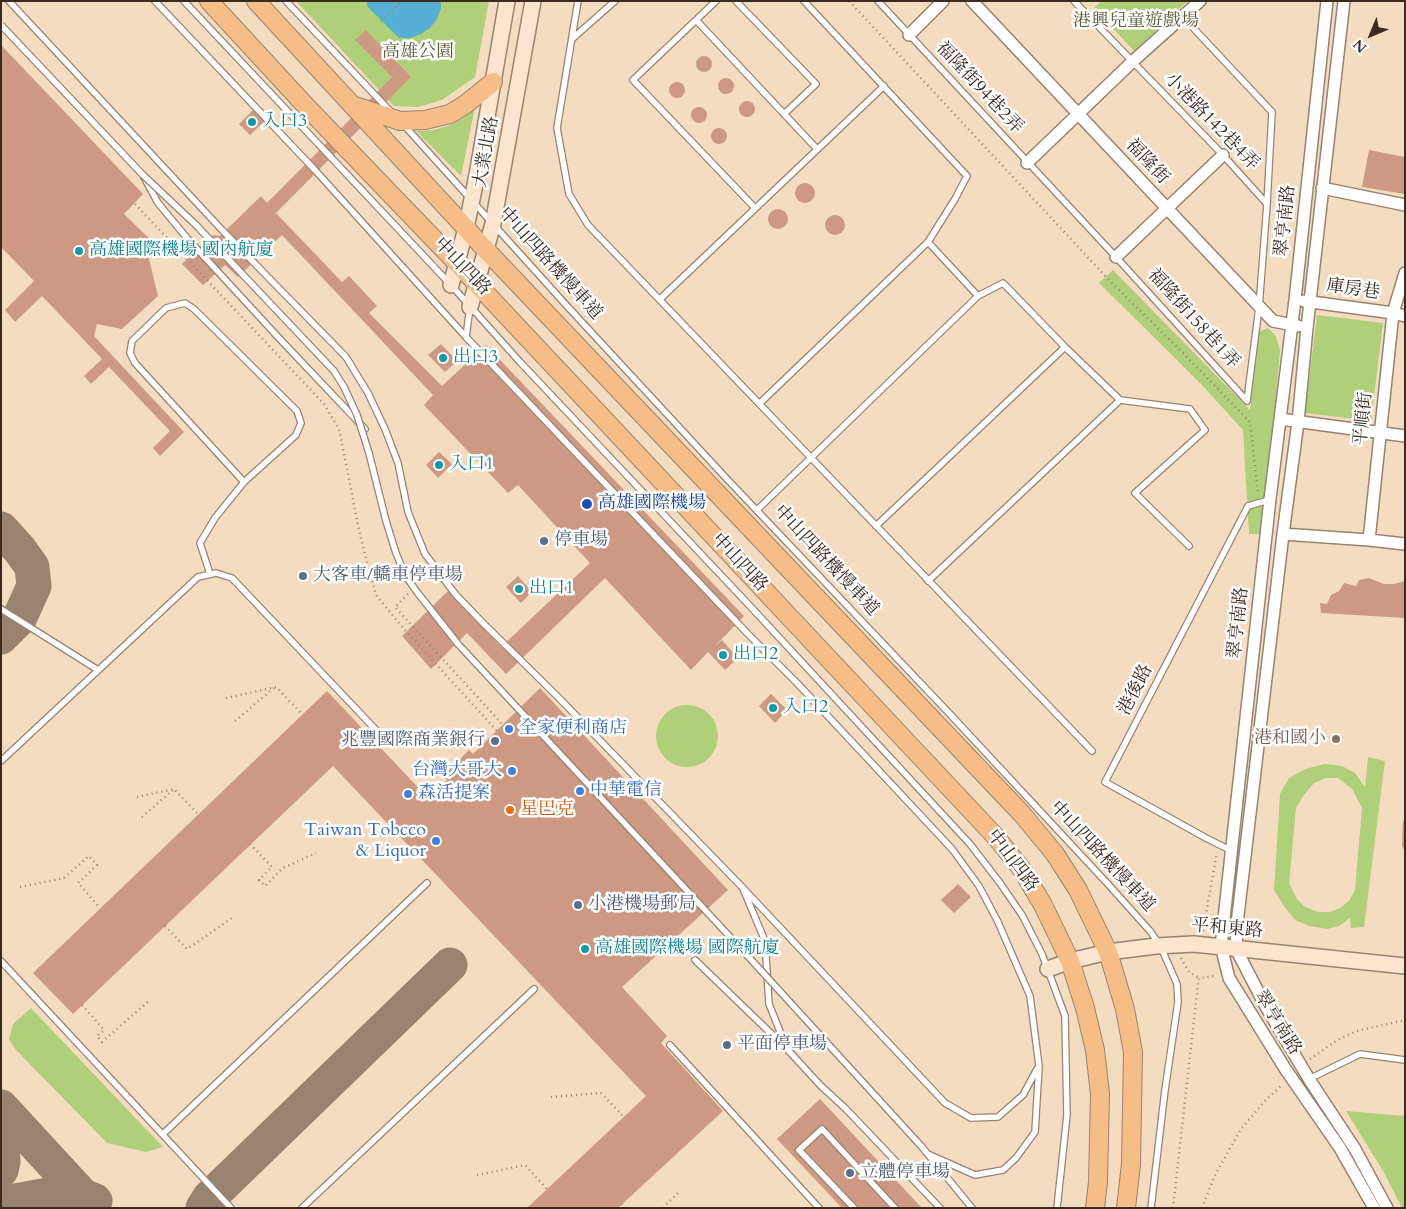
<!DOCTYPE html>
<meta charset="utf-8">
<style>
body{margin:0}
#map{position:relative;width:1406px;height:1209px;overflow:hidden;background:#f4dcc0;font-family:Cardo,serif}
canvas{display:block}
.frame{position:absolute;inset:0;border:2px solid #3b2a1e;pointer-events:none}
.north{position:absolute;left:1346px;top:10px;width:50px;height:50px;-webkit-text-stroke:4px #fff;paint-order:stroke;rotate:225deg;font-size:14px;font-weight:700;line-height:20px;text-align:center;color:#3b2a1e}
.north::after{content:'';display:block;margin:auto;width:18px;height:22px;background:#3b2a1e;clip-path:polygon(50% 0,100% 100%,50% 72%,0 100%)}
</style>
<div id="map">
<canvas width="1406" height="1209"></canvas>
<div class="frame"></div>
<div class="north">N</div>
</div>
<script>
const ctx = document.querySelector('canvas').getContext('2d');
ctx.lineJoin = 'round';
function paint(path, color) {
  ctx.fillStyle = color;
  ctx.fill(path, 'evenodd');
}
function toPath(rows) {
  const path = new Path2D();
  for (const r of rows) {
    if (r.length === 3) {
      path.moveTo(r[0] + r[2], r[1]);
      path.arc(r[0], r[1], r[2], 0, 2 * Math.PI);
      continue;
    }
    path.moveTo(r[0], r[1]);
    for (let i = 2; i < r.length; i += 2) path.lineTo(r[i], r[i + 1]);
  }
  return path;
}
function strokePath(path, color, width, dash) {
  ctx.strokeStyle = color;
  ctx.lineWidth = width;
  ctx.lineCap = dash ? 'butt' : 'round';
  ctx.setLineDash(dash || []);
  ctx.stroke(path);
}
function write(font, color, halo, rows, align = 'center') {
  ctx.font = font + ' Cardo,"Noto Serif TC",serif';
  ctx.lineWidth = 5;
  ctx.setLineDash([]);
  ctx.textBaseline = 'middle';
  ctx.strokeStyle = halo;
  ctx.fillStyle = color;
  for (const [text, x, y, turn = 0] of rows) {
    ctx.save();
    ctx.translate(x, y);
    ctx.rotate((+turn || 0) * Math.PI / 180);
    ctx.textAlign = isNaN(turn) ? turn : align;
    if (halo) ctx.strokeText(text, 0, 0);
    ctx.fillText(text, 0, 0);
    ctx.restore();
  }
}
paint(toPath([
 [296,1,489,1,475,77,442,100,418,107,394,106],
 [1101,1,1188,1,1134,51,1094,8],
 [475,107,461,176,416,131,433,130,448,126,462,119],
 [1113,270,1250,410,1258,332,1268,328,1276,336,1280,351,1263,534,1249,534,1243,430,1201,384,1099,283],
 [1317,315,1383,323,1371,421,1305,413],
 [687,736,31],
 [1368,757,1385,761,1364,927,1351,928,1350,918,1339,926,1327,929,1309,926,1295,920,1284,906,1274,890,1280,794,1289,778,1305,769,1325,764,1342,766,1355,773,1365,787],
 [1326,778,1338,778,1352,789,1362,808,1355,890,1349,901,1340,908,1330,912,1318,912,1305,907,1297,899,1289,883,1296,808,1304,795,1314,783],
 [31,1008,163,1147,146,1152,107,1143,16,1050,9,1039,13,1024],
 [1346,1111,1405,1116,1405,1208,1402,1208,1383,1171]
]), '#afd078');
paint(toPath([
 [367,1,441,1,441,8,437,19,430,28,421,34,410,38,399,38,367,6]
]), '#55b0d3');
strokePath(toPath([
 [1,529,20,550,32,567,34,586,19,619,1,637],
 [1,1107,94,1208],
 [1,1127,3,1162,1,1170],
 [1,1207,10,1202,59,1193,83,1196,95,1201],
 [203,1208,210,1197,450,965]
]), '#98836f', 35);
paint(toPath([
 [366,30,411,77,276,213,342,282,349,276,377,306,369,313,442,386,486,345,744,616,715,646,722,640,738,658,725,670,708,652,691,670,605,578,506,674,467,633,431,669,402,636,448,591,501,647,590,563,518,485,508,493,424,405,433,395,282,235,238,277,225,265,203,285,182,264,213,235,220,236,261,196,267,203,392,77,355,40],
 [1,45,143,194,124,214,157,246,148,255,158,296,122,329,97,324,94,336,184,432,160,456,153,448,170,431,109,367,91,384,84,376,102,359,42,296,15,322,5,310,34,281,1,247],
 [704,64,8],
 [726,86,8],
 [677,90,8],
 [747,109,8],
 [699,115,8],
 [254,109,265,121,250,135,239,124],
 [719,136,8],
 [1369,150,1405,157,1405,194,1362,187],
 [805,193,10],
 [778,219,10],
 [835,225,10],
 [441,344,457,361,445,372,428,355],
 [439,452,452,464,438,478,426,465],
 [518,576,532,592,521,603,506,587],
 [1369,578,1384,584,1394,584,1405,581,1405,618,1321,613,1320,603,1327,604,1331,595,1339,591,1344,583,1356,586,1359,580],
 [540,688,728,890,622,987,667,1036,661,1043,723,1111,618,1208,527,1208,646,1096,333,766,73,1014,33,973,327,691,428,798,447,780,443,776,469,750,473,754],
 [771,694,787,710,775,723,759,706],
 [1403,821,1405,821,1405,852,1402,846],
 [958,884,971,897,954,913,941,900],
 [820,1099,922,1208,842,1208,777,1139]
]), '#cd9982');
const lane = toPath([
 [9,1,223,231,346,357,368,393,385,429,398,463,408,512,425,554,456,595,484,624,558,697,742,887,945,1103,971,1118,998,1117,1023,1095,1037,1069],
 [155,1,314,169,466,337,747,633,797,683,952,849,979,886,998,922,1030,996,1039,1066,1035,1132,1016,1158,1003,1170,975,1175,930,1155],
 [184,1,451,285,520,362,750,606,970,844,1000,883,1022,915,1042,954,1065,1016,1067,1115,1057,1208],
 [286,1,391,112],
 [578,1,557,128,569,194,588,225,1092,751],
 [716,1,633,80,755,208],
 [736,1,816,84,784,114],
 [878,1,1116,257,1247,401],
 [1074,1,1223,155,1267,204],
 [1183,17,1272,112,1267,204,1259,307,1247,401],
 [696,20,817,149],
 [572,39,615,1],
 [403,124,567,306,727,479,948,712,1107,883,1150,931,1160,945,1177,984,1178,1002,1165,1090,1151,1208],
 [144,177,158,203,187,238,278,337,365,429],
 [928,242,978,296],
 [660,299,884,86],
 [466,337,470,307],
 [1120,400,1190,409,1205,430,1135,493,1189,546],
 [760,403,928,242,955,199,967,176,804,1],
 [757,510,978,296,1003,283,1065,347,1120,400,928,581],
 [876,526,1065,347],
 [210,574,200,543,215,518,244,482,296,435,301,423,297,411,194,309,185,303,166,308,132,341,130,353,135,363,244,482],
 [1,609,98,670],
 [1,761,198,577,216,573,232,578,376,730],
 [1230,850,1206,838,1105,782,1248,506,1269,500],
 [744,891,765,941,769,1004,787,1049,820,1085,846,1109,940,1208],
 [695,960,785,1047],
 [1,961,231,1208],
 [670,1045,819,1208],
 [1309,1079,1360,1054,1405,1060],
 [163,1134,427,883],
 [922,1147,972,1208],
 [302,1208,534,989],
 [854,1208,799,1150,822,1129,895,1208]
]);
const street = toPath([
 [972,1,1273,321,1298,326],
 [1327,1,1295,300,1270,499,1221,946,1229,978,1286,1070,1340,1148,1374,1208],
 [1344,1,1307,328,1298,422,1283,534,1237,924,1236,949,1265,1005,1309,1079,1355,1149,1387,1208],
 [909,35,943,1],
 [1027,163,1132,62,1200,1],
 [1322,188,1405,205],
 [1116,257,1223,155],
 [1304,301,1393,313,1405,273],
 [1405,316,1393,313,1369,540,1405,544],
 [1280,419,1405,436],
 [1283,534,1369,540]
]);
const secondary = toPath([
 [451,285,466,228,477,175,507,1],
 [470,307,493,224,533,1],
 [1048,969,1070,961,1108,952,1156,946,1194,944,1405,966]
]);
const primary = toPath([
 [209,1,304,104,477,284,995,836,1021,868,1043,905,1070,961,1085,1008,1095,1050,1100,1094,1098,1182,1095,1208],
 [256,1,486,250,1022,814,1055,854,1078,890,1108,952,1125,1009,1133,1052,1131,1164,1126,1208],
 [355,106,400,121,425,120,450,114,466,104,493,82]
]);
strokePath(lane, '#98836f', 8);
strokePath(street, '#98836f', 14);
strokePath(secondary, '#98836f', 18);
strokePath(primary, '#98836f', 20);
strokePath(toPath([
 [849,1,1109,280,1180,350,1250,422,1258,493],
 [381,21,402,1],
 [135,204,324,404,339,429,360,535,376,595,403,628,497,731],
 [421,582,430,573],
 [408,594,395,607,503,725],
 [226,698,276,687,302,714],
 [235,721,275,687],
 [137,797,174,789,198,814],
 [142,817,173,790],
 [250,844,272,867,259,880,265,886,283,868,316,853],
 [20,887,64,878,89,856,97,865,78,883,100,908],
 [165,926,187,949,232,918],
 [1203,931,1217,852],
 [1181,958,1189,972,1199,978],
 [82,1005,104,1030,97,1036,102,1042,150,1000],
 [1310,1059,1337,1040,1357,1031,1405,1020],
 [551,1097,601,1093,624,1117],
 [477,1175,525,1165,547,1189],
 [622,1204,626,1208],
 [663,1208,680,1191],
 [1173,1208,1198,984,1199,978,1216,976],
 [1202,1208,1214,1177,1241,1129,1265,1101,1282,1085]
]), '#98836f', 2.5, [1, 4]);
strokePath(lane, '#fff', 5.5);
strokePath(street, '#fff', 11);
strokePath(secondary, '#fbe5cf', 15);
strokePath(primary, '#f6be86', 18);
const laneBridge = toPath([
 [1,25,143,175,196,225,334,371,344,387,357,415,369,453,386,521,396,553,405,575,417,592,458,644,745,953,922,1147]
]);
strokePath(laneBridge, '#98836f', 8, []);
strokePath(laneBridge, '#fff', 5.5);
for (const [x, y, r, color] of [
 [252,122,5,"#0f9aa8"],
 [79,251,5,"#0f9aa8"],
 [443,358,5,"#0f9aa8"],
 [439,465,5,"#0f9aa8"],
 [587,504,6,"#1a4fb4"],
 [544,541,5,"#5c6f8a"],
 [303,576,5,"#5c6f8a"],
 [519,589,5,"#0f9aa8"],
 [723,655,5,"#0f9aa8"],
 [773,708,5,"#0f9aa8"],
 [509,729,5,"#3f7fe0"],
 [1336,739,5,"#8d6e63"],
 [495,741,5,"#5c6f8a"],
 [512,771,5,"#3f7fe0"],
 [580,791,5,"#3f7fe0"],
 [408,794,5,"#3f7fe0"],
 [510,810,5,"#e8710a"],
 [436,841,5,"#3f7fe0"],
 [578,905,5,"#5c6f8a"],
 [585,949,5,"#0f9aa8"],
 [727,1045,5,"#5c6f8a"],
 [850,1173,5,"#5c6f8a"]
]) {
  const dot = new Path2D();
  dot.arc(x, y, r, 0, 2 * Math.PI);
  ctx.fillStyle = color;
  ctx.fill(dot);
  strokePath(dot, '#fff', 2);
}
write('18px', '#5e5c39', '#fff', [
 ["港興兒童遊戲場",1136,22],
 ["高雄公園",418,53]
]);
write('18px', '#3b2a1e', '#fff', [
 ["福隆街94巷2弄",979,88,47],
 ["小港路142巷4弄",1211,122,46],
 ["大業北路",487,152,-80],
 ["福隆街",1147,162,47],
 ["翠亨南路",1286,221,-84],
 ["中山四路機慢車道",550,264,48],
 ["中山四路",462,267,46],
 ["庫房巷",1353,290,8],
 ["福隆街158巷1弄",1193,319,48],
 ["平順街",1364,419,-84],
 ["中山四路機慢車道",826,561,47],
 ["中山四路",739,563,47],
 ["翠亨南路",1239,623,-84],
 ["港後路",1136,690,-63],
 ["中山四路機慢車道",1102,857,47],
 ["中山四路",1012,861,53],
 ["平和東路",1227,929,5],
 ["翠亨南路",1277,1023,58]
]);
write('18px', '#0d838f', '#fff', [
 ["入口3",262,122],
 ["高雄國際機場 國內航廈",89,251],
 ["出口3",453,358],
 ["入口1",449,465],
 ["出口1",529,589],
 ["出口2",733,655],
 ["入口2",783,708],
 ["高雄國際機場 國際航廈",595,949]
], 'left');
write('18px', '#164399', '#fff', [
 ["高雄國際機場",598,504]
], 'left');
write('18px', '#4e5e75', '#fff', [
 ["停車場",554,541],
 ["大客車/轎車停車場",313,576],
 ["兆豐國際商業銀行",485,741,"right"],
 ["小港機場郵局",588,905],
 ["平面停車場",737,1045],
 ["立體停車場",860,1173]
], 'left');
write('18px', '#366cbe', '#fff', [
 ["全家便利商店",519,729],
 ["台灣大哥大",502,771,"right"],
 ["中華電信",590,791],
 ["森活提案",418,794],
 ["Taiwan Tobcco",426,831,"right"],
 ["& Liquor",426,852,"right"]
], 'left');
write('18px', '#785e54', '#fff', [
 ["港和國小",1326,739]
], 'right');
write('18px', '#c56008', '#fff', [
 ["星巴克",520,810]
], 'left');
</script>
